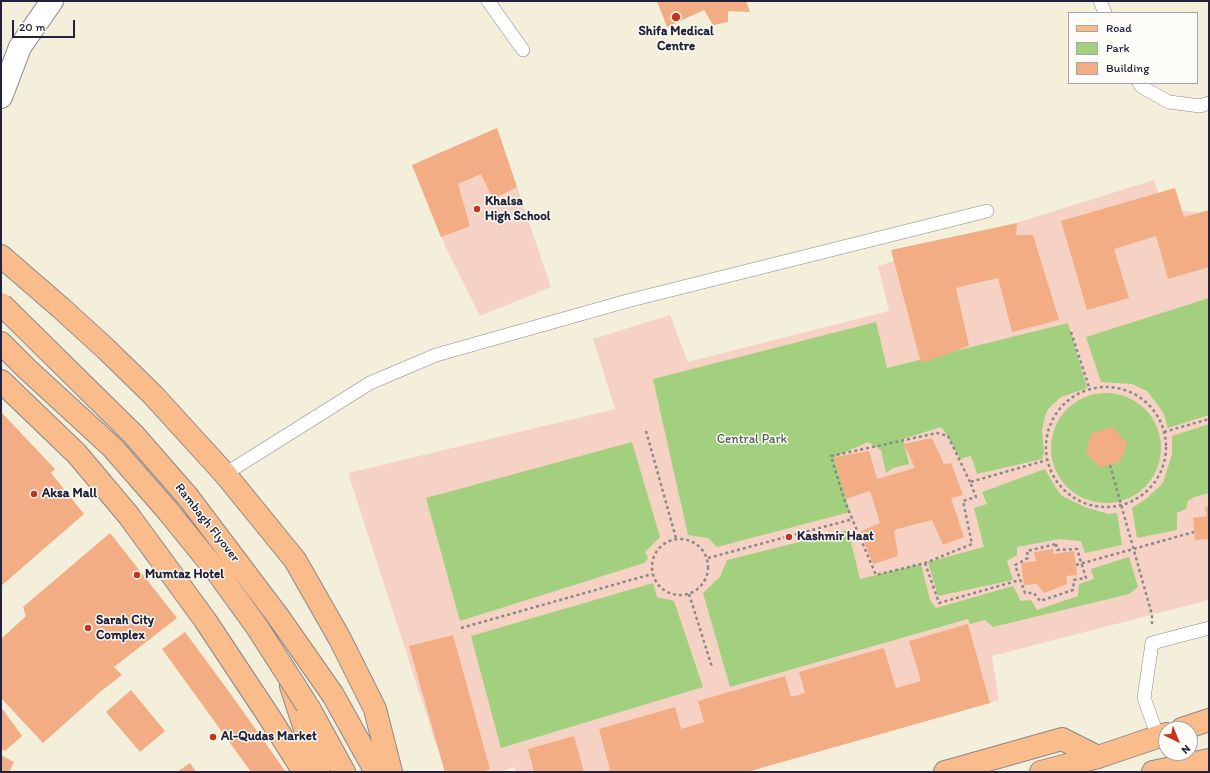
<!DOCTYPE html>
<style>
body{margin:0}
#map{position:relative;width:1210px;height:773px;overflow:hidden;background:#f3efdb;font-family:Itim,sans-serif}
canvas{display:block}
.frame{position:absolute;inset:0;border:2px solid #22223b;pointer-events:none}
.legend{position:absolute;left:1068px;top:12px;width:130px;height:72px;box-sizing:border-box;background:#fdfcf7;border:1px solid #a5a5ac;margin:0;padding:5px 7px;list-style:none;font-size:12px;color:#22223b}
.legend li{display:flex;align-items:center;gap:8px;height:20px}
.legend b{width:20px;border:1px solid #a5a5ac}
.north{position:absolute;left:1158px;top:721px;width:40px;height:40px;box-sizing:border-box;background:#fdfcf7;border:1px solid #a5a5ac;border-radius:50%;rotate:137deg;font-size:11px;font-weight:700;line-height:16px;text-align:center;color:#22223b}
.north::after{content:'';display:block;margin:auto;width:14px;height:18px;background:#c8321e;clip-path:polygon(50% 0,100% 100%,50% 72%,0 100%)}
.scale{position:absolute;left:12px;top:20px;width:63px;height:18px;box-sizing:border-box;border:2px solid #22223b;border-top:0;padding-left:5px;font-size:12px;line-height:14px;white-space:nowrap;color:#22223b;-webkit-text-stroke:3px #fdfcf7;paint-order:stroke}
</style>
<div id="map">
<canvas width="1210" height="773"></canvas>
<div class="frame"></div>
<ul class="legend">
<li><b style="height:5px;background:#fabc8b"></b>Road</li>
<li><b style="height:11px;background:#a2d07e"></b>Park</li>
<li><b style="height:11px;background:#f3ad84"></b>Building</li>
</ul>
<div class="north">N</div>
<div class="scale">20 m</div>
</div>
<script>
const ctx = document.querySelector('canvas').getContext('2d');
ctx.lineJoin = 'round';
function paint(path, color) {
  ctx.fillStyle = color;
  ctx.fill(path, 'evenodd');
}
function toPath(rows) {
  const path = new Path2D();
  for (const r of rows) {
    if (r.length === 3) {
      path.moveTo(r[0] + r[2], r[1]);
      path.arc(r[0], r[1], r[2], 0, 2 * Math.PI);
      continue;
    }
    path.moveTo(r[0], r[1]);
    for (let i = 2; i < r.length; i += 2) path.lineTo(r[i], r[i + 1]);
  }
  return path;
}
function strokePath(path, color, width, dash) {
  ctx.strokeStyle = color;
  ctx.lineWidth = width;
  ctx.lineCap = dash ? 'butt' : 'round';
  ctx.setLineDash(dash || []);
  ctx.stroke(path);
}
function write(font, color, halo, rows, align = 'center') {
  ctx.font = font + ' Itim,sans-serif';
  ctx.lineWidth = 3;
  ctx.setLineDash([]);
  ctx.textBaseline = 'middle';
  ctx.strokeStyle = halo;
  ctx.fillStyle = color;
  for (const [text, x, y, turn = 0] of rows) {
    ctx.save();
    ctx.translate(x, y);
    ctx.rotate((+turn || 0) * Math.PI / 180);
    ctx.textAlign = isNaN(turn) ? turn : align;
    if (halo) ctx.strokeText(text, 0, 0);
    ctx.fillText(text, 0, 0);
    ctx.restore();
  }
}
paint(toPath([
 [497,128,551,287,480,316,446,248,412,165],
 [1154,180,1164,209,1197,212,1209,243,1209,600,992,656,999,700,728,772,516,772,515,767,500,772,445,772,348,473,615,409,593,339,670,315,688,362,889,311,878,266]
]), '#f6d2c4');
paint(toPath([
 [1209,298,1209,415,1168,428,1163,412,1147,391,1132,384,1101,382,1086,337],
 [876,322,887,368,1068,323,1087,388,1061,397,1048,409,1045,416,1042,431,1044,453,1042,459,977,474,971,456,960,459,948,436,941,427,903,439,909,464,893,468,886,473,881,450,868,442,834,457,850,512,717,547,708,538,688,535,653,379],
 [1106,448,55],
 [1209,424,1209,493,1194,497,1188,501,1186,509,1177,513,1177,530,1137,538,1132,508,1147,498,1163,483,1172,454,1172,436],
 [632,442,660,537,645,552,648,558,644,563,460,621,426,498],
 [1045,469,1057,490,1062,496,1085,507,1108,514,1117,513,1122,545,1085,553,1081,541,1059,539,1017,547,1017,555,1007,561,1013,580,938,596,928,562,984,547,974,508,987,504,982,492],
 [848,530,860,579,921,564,930,600,936,608,1013,586,1021,601,1031,600,1037,610,1078,596,1079,584,1094,579,1091,569,1129,557,1138,587,1129,594,993,627,985,620,970,624,968,619,730,687,703,593,720,577,727,560],
 [653,583,657,597,674,601,703,687,501,748,471,636]
]), '#a2d07e');
paint(toPath([
 [657,1,746,1,750,12,728,11,728,22,713,25,704,10,667,27],
 [497,128,517,187,493,199,481,174,458,184,470,226,441,237,412,165],
 [1175,188,1184,217,1209,210,1209,267,1168,279,1156,236,1114,249,1129,298,1087,310,1061,221],
 [1017,223,1016,235,1033,235,1059,320,1012,332,998,278,956,288,969,346,921,363,891,250],
 [1,412,55,469,51,473,84,514,1,586],
 [1113,427,1127,443,1120,462,1100,467,1086,453,1091,433],
 [932,438,944,464,951,463,963,495,951,498,964,537,943,545,932,520,894,530,898,556,873,564,860,532,880,523,870,491,846,499,834,457,869,451,877,479,915,468,904,444],
 [1209,506,1209,539,1195,540,1193,518,1207,516,1205,507],
 [110,533,177,618,114,667,122,675,100,692,43,743,1,698,1,639,26,616,23,607],
 [1053,549,1053,554,1074,551,1077,575,1066,576,1067,584,1044,593,1037,584,1024,585,1021,563,1036,561,1034,552],
 [968,624,990,703,747,772,605,772,610,770,599,729,675,707,681,729,704,722,698,701,785,676,791,697,805,693,799,672,884,648,896,688,921,681,909,641],
 [185,632,230,693,286,772,251,772,162,649],
 [453,635,490,769,482,772,445,772,409,646],
 [131,690,165,731,140,752,106,712],
 [1,707,22,736,5,751,1,749],
 [574,736,584,772,534,772,528,749],
 [1,755,14,762,9,772,1,772],
 [190,763,196,772,177,772]
]), '#f3ad84');
const service = toPath([
 [488,1,523,50],
 [1100,1,1105,13],
 [1139,83,1142,87,1169,102,1200,106,1209,103],
 [225,474,370,383,436,355,627,301,987,211],
 [1158,737,1144,698,1152,643,1209,628]
]);
const minor = toPath([
 [1,97,20,47,52,1]
]);
const primary = toPath([
 [1,256,61,308,106,349,153,395,225,474,295,560,340,639,375,709,391,772],
 [1,343,27,369,113,448,167,510],
 [1,381,77,454,129,516,205,620,268,715,304,772],
 [291,686,319,772],
 [333,695,376,772],
 [309,708,344,772],
 [1182,729,1209,720],
 [945,772,1062,739,1098,757],
 [1041,772,1098,757,1166,734],
 [1153,772,1209,760]
]);
strokePath(service, '#8a888b', 14);
strokePath(minor, '#8a888b', 24);
strokePath(primary, '#8a888b', 24);
strokePath(toPath([
 [1071,332,1090,390],
 [1106,447,60],
 [646,431,676,538],
 [1164,432,1209,419],
 [1110,465,1152,615,1152,625],
 [970,482,948,436,937,433,831,456,845,502,876,575,925,563,972,544,963,501,976,497,970,482,1047,460],
 [680,567,28],
 [1056,544,1057,550,1077,549,1086,578,1074,580,1073,590,1040,601,1034,593,1025,593,1015,565,1028,558,1027,551,1056,544],
 [708,558,853,519],
 [925,563,939,603,1020,580],
 [1076,565,1194,532],
 [689,594,712,667],
 [461,628,652,574]
]), '#8a888b', 2.5, [3, 3]);
strokePath(service, '#fff', 13);
strokePath(minor, '#fff', 22);
strokePath(primary, '#fabc8b', 22);
const primaryBridge = toPath([
 [1,304,134,435,188,497,277,615,333,695],
 [167,510,218,573,257,627,307,705]
]);
strokePath(primaryBridge, '#8a888b', 24, []);
strokePath(primaryBridge, '#fabc8b', 22);
for (const [x, y, r, color] of [
 [676,17,5,"#c8321e"],
 [477,209,4,"#c8321e"],
 [34,494,4,"#c8321e"],
 [789,537,4,"#c8321e"],
 [137,575,4,"#c8321e"],
 [88,628,4,"#c8321e"],
 [213,737,4,"#c8321e"]
]) {
  const dot = new Path2D();
  dot.arc(x, y, r, 0, 2 * Math.PI);
  ctx.fillStyle = color;
  ctx.fill(dot);
  strokePath(dot, '#fdfcf7', 1.5);
}
write('bold 13px', '#22223b', '#fdfcf7', [
 ["Shifa Medical",676,32,"center"],
 ["Centre",676,47,"center"],
 ["Khalsa",485,202],
 ["High School",485,217],
 ["Aksa Mall",42,494],
 ["Kashmir Haat",797,537],
 ["Mumtaz Hotel",145,575],
 ["Sarah City",96,621],
 ["Complex",96,636],
 ["Al-Qudas Market",221,737]
], 'left');
write('13px', '#4f5f52', '#fdfcf7', [
 ["Central Park",752,440]
]);
write('13px', '#22223b', '#fdfcf7', [
 ["Rambagh Flyover",207,523,52]
]);
</script>
